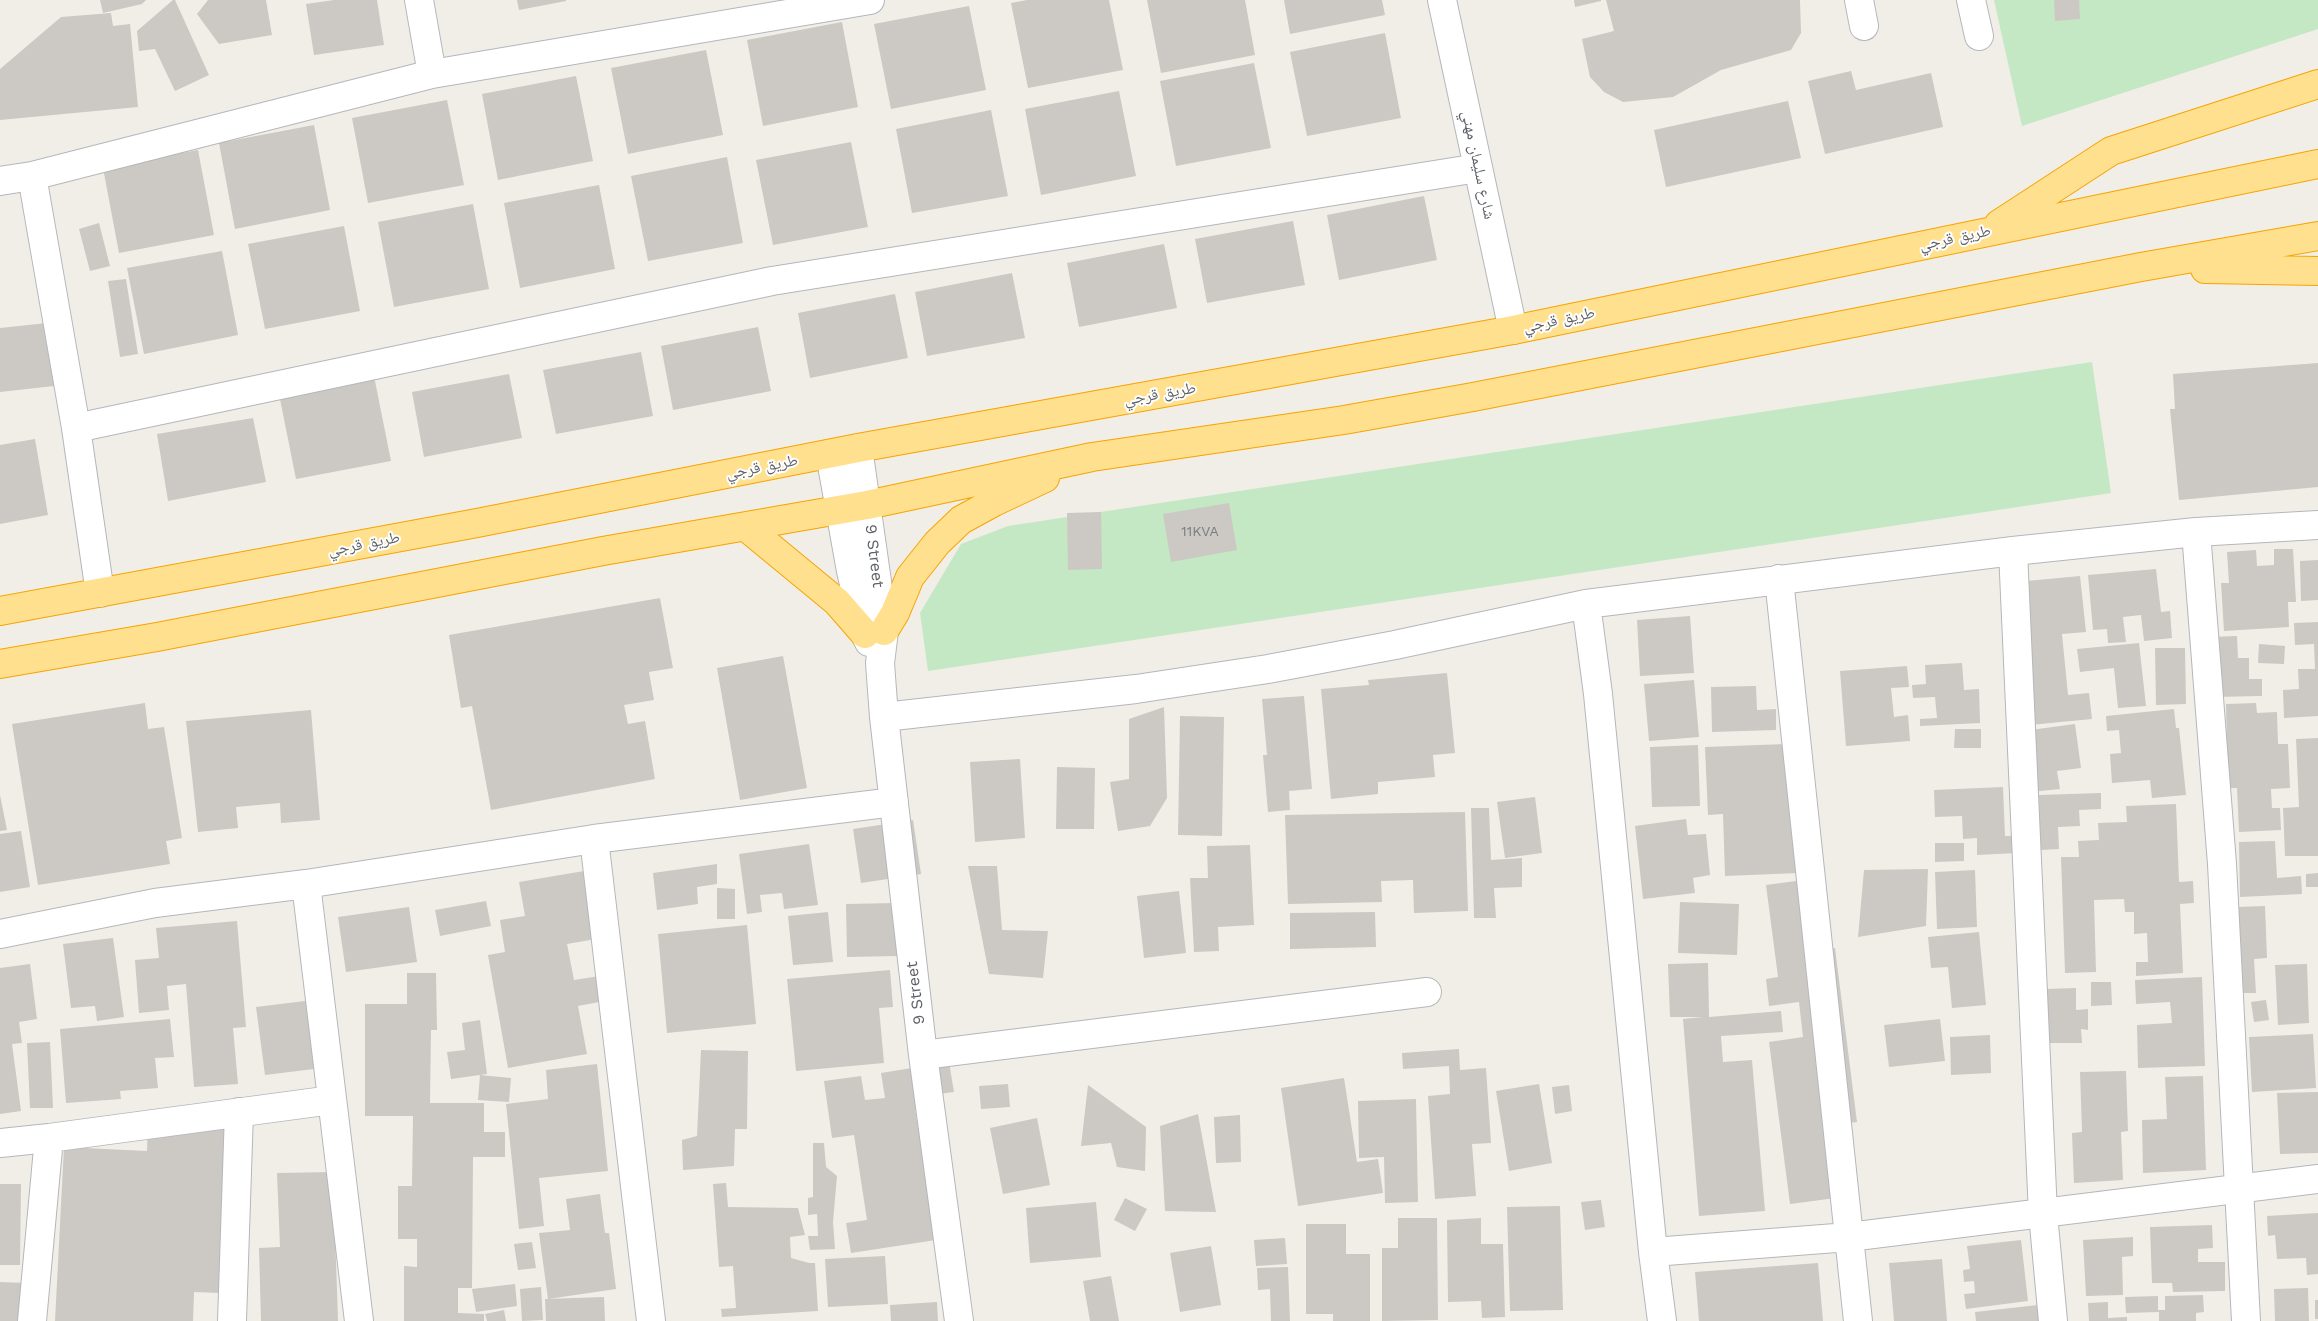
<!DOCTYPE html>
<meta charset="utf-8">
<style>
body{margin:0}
canvas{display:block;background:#f0eee7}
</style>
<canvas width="2318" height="1321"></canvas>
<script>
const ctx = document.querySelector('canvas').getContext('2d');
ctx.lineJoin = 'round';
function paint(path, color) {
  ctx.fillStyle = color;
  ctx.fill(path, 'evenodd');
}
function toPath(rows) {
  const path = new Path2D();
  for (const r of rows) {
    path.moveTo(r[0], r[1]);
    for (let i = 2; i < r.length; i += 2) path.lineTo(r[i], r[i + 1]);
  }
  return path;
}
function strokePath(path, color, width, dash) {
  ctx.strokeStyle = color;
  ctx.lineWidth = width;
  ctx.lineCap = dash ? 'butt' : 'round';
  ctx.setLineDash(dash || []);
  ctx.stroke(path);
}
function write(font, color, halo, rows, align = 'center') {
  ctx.font = font + ' "Work Sans","Noto Naskh Arabic",sans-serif';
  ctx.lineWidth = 4;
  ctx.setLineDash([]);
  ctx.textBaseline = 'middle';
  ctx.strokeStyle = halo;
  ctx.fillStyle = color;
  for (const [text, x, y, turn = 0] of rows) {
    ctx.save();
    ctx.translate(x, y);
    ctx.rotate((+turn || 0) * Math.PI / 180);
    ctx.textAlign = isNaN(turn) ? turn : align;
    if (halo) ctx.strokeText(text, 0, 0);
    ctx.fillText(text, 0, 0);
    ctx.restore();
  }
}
paint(toPath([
 [1994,0,2318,0,2318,29,2022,126],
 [2092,362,2111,493,928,671,920,613,961,544,1008,526]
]), '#c4e8c3');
paint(toPath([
 [100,0,146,0,142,4,103,13],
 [173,0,175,0,209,75,175,91,155,49,139,51,137,31],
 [208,0,266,0,272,35,219,44,197,14],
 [334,0,377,0,384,45,314,55,306,4],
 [517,0,566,0,566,1,519,10],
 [1027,0,1109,0,1123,70,1028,88,1011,3],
 [1147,0,1245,0,1255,55,1161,73],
 [1284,0,1382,0,1385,15,1290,34],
 [1574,0,1601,0,1601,1,1575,7],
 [1606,0,1800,0,1801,33,1791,50,1721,70,1673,97,1623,102,1604,92,1590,77,1582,39,1614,31],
 [2054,0,2079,0,2080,19,2055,21],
 [969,6,986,90,891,109,874,24],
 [111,13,113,26,130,24,138,107,0,120,0,69,61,17],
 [842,22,858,107,763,126,747,40],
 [1385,33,1401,118,1307,136,1290,52],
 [706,50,723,135,628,154,611,68],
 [1254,63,1271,148,1176,166,1160,81],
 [1851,71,1856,90,1931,73,1943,127,1825,154,1808,81],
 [576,76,593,161,498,180,482,94],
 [1119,91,1136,176,1041,195,1025,109],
 [447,100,464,185,368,203,352,118],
 [1788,101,1801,158,1666,187,1654,130],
 [991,110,1008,196,912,213,896,129],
 [314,125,330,210,235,229,219,143],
 [851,142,868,227,773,245,756,160],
 [198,150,214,235,119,253,103,168],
 [727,157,743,243,648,261,631,176],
 [599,185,615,269,520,288,504,203],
 [1424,196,1437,260,1339,280,1327,215],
 [473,204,489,289,394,307,378,222],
 [1293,221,1305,285,1207,303,1195,239],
 [99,223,110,266,90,271,79,229],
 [344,226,360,311,265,329,248,244],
 [1164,244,1177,308,1079,327,1067,263],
 [222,251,238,335,144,354,127,268],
 [1012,273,1025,338,927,356,915,292],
 [126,279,138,354,120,357,108,281],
 [895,294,908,358,810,378,798,313],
 [47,323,54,386,0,392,0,328],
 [758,327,771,391,673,410,661,346],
 [641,352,653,416,556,434,543,370],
 [2318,363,2318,487,2179,500,2170,409,2175,409,2173,374],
 [509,374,522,438,424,457,412,392],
 [374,376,391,461,296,479,279,394],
 [253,418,266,482,168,501,157,434],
 [35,439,48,515,0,524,0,445],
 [1229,503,1237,550,1171,562,1163,514],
 [1101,512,1102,569,1068,570,1067,513],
 [2274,549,2293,549,2296,602,2288,602,2289,627,2224,631,2221,583,2229,583,2227,552,2256,550,2257,566,2274,565],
 [2318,560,2318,600,2301,601,2300,561],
 [2156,569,2161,612,2170,611,2172,638,2144,641,2141,615,2123,617,2126,642,2108,643,2107,629,2093,630,2088,575],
 [2080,576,2086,632,2062,634,2068,695,2089,693,2092,719,2030,725,2016,582],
 [660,598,673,668,649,672,654,700,624,705,628,724,645,721,655,779,491,810,472,706,461,708,449,635],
 [1690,616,1694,673,1640,676,1637,620],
 [2318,622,2318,716,2284,718,2283,690,2299,689,2298,669,2315,669,2314,644,2295,645,2294,623],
 [2237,636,2238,658,2249,658,2249,679,2262,679,2262,696,2213,697,2212,637],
 [2139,643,2146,706,2118,708,2114,668,2080,672,2077,649],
 [2259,644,2285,646,2284,664,2258,663],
 [2155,648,2185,648,2186,704,2156,705],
 [783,656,807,788,740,800,717,668],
 [1962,663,1964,690,1979,689,1980,723,1920,726,1920,719,1937,718,1935,697,1913,698,1912,685,1926,684,1925,665],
 [1907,666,1909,687,1891,688,1894,717,1908,715,1910,741,1846,746,1840,671],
 [1447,673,1455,753,1433,755,1435,777,1378,782,1378,794,1331,799,1321,689,1369,685,1368,680],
 [1694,680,1699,737,1649,741,1644,684],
 [1756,686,1757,710,1776,709,1776,730,1712,732,1711,687],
 [1304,696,1312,789,1289,791,1290,810,1268,812,1263,755,1267,755,1262,699],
 [145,703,148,729,164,727,182,838,166,841,170,864,38,885,12,724],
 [2256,703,2257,713,2277,712,2278,744,2288,744,2290,788,2271,789,2272,808,2280,808,2281,830,2239,832,2237,788,2228,788,2226,704],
 [1164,707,1167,798,1150,826,1118,831,1110,782,1129,779,1129,719],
 [2174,709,2176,728,2179,728,2186,795,2152,798,2150,780,2112,783,2110,754,2121,753,2119,730,2107,731,2106,716],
 [311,710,320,820,281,823,280,803,236,807,238,828,198,832,186,721],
 [1180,716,1224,717,1222,836,1178,835],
 [2075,724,2081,768,2057,771,2060,789,2031,792,2023,731],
 [1955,729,1981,729,1981,748,1954,748],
 [2318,738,2318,856,2285,856,2283,808,2299,807,2296,739],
 [1786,744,1789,804,1796,804,1799,873,1725,876,1723,814,1708,815,1705,747],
 [1698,745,1700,806,1652,807,1650,747],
 [1020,759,1025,838,975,842,970,762],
 [1057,767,1095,768,1094,829,1056,829],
 [2003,787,2005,836,2015,836,2016,853,1977,855,1977,838,1963,839,1962,816,1935,817,1934,790],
 [2101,793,2101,809,2079,810,2080,826,2058,827,2059,849,2040,850,2039,795],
 [0,795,7,830,0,831],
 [1535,797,1542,853,1505,858,1497,802],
 [2176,804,2179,882,2193,881,2194,903,2180,904,2183,973,2136,976,2136,962,2148,962,2147,933,2134,934,2134,912,2125,912,2124,899,2094,900,2096,972,2065,973,2061,857,2079,857,2078,841,2099,840,2098,823,2127,822,2126,806],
 [1471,808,1489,808,1491,860,1522,858,1522,887,1494,888,1496,918,1474,918],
 [1465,812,1468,911,1414,913,1413,880,1381,881,1382,902,1288,904,1285,815],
 [1686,819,1688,835,1706,834,1710,875,1693,878,1695,893,1643,899,1635,826],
 [913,820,921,874,861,883,853,829],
 [21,831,30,887,0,892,0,834],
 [2275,841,2277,878,2301,876,2302,894,2240,897,2239,842],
 [1935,843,1964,843,1964,861,1935,862],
 [809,844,818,905,784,909,782,893,760,895,762,912,747,914,739,854],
 [1250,845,1254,925,1218,927,1219,951,1194,952,1190,878,1208,878,1207,846],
 [717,864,717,884,697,887,698,904,657,910,653,873],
 [968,866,997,866,1002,930,1048,931,1043,978,989,974],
 [1928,869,1926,926,1858,937,1864,870],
 [1975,870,1977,927,1937,929,1935,872],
 [584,871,596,939,567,944,574,980,606,975,610,1000,578,1006,587,1054,508,1068,488,955,505,952,500,920,525,916,519,882],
 [2318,873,2318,887,2306,887,2306,874],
 [1818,878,1827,949,1835,948,1857,1122,1841,1124,1851,1196,1790,1204,1769,1042,1803,1037,1799,1002,1769,1006,1766,979,1778,977,1766,885],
 [717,888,735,889,735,919,717,919],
 [1179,891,1186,953,1144,958,1137,896],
 [486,901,491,926,440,936,435,910],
 [1680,902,1739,904,1737,955,1678,953],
 [896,903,897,956,847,957,846,904],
 [2265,906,2267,958,2254,959,2256,993,2240,993,2236,907],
 [409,907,417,962,346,972,338,917],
 [828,912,833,962,793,965,788,916],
 [1375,912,1376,947,1290,949,1290,913],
 [237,921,246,1027,233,1028,238,1084,194,1087,186,984,167,986,169,1010,139,1013,135,960,159,958,156,928],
 [747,925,756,1024,667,1033,658,934],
 [1979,932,1986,1005,1952,1008,1948,967,1931,968,1928,937],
 [113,938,124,1017,97,1021,95,1006,71,1008,63,944],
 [1708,963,1709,1017,1781,1011,1783,1032,1721,1036,1723,1062,1752,1060,1765,1211,1699,1216,1683,1019,1703,1017,1670,1017,1668,964],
 [30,964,37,1019,19,1022,22,1043,12,1044,21,1111,0,1114,0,968],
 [2307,964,2309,1023,2278,1025,2275,965],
 [890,970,893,1007,879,1008,884,1063,796,1071,787,979],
 [407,973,436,973,437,1030,431,1030,430,1103,484,1103,484,1132,505,1132,505,1157,473,1157,472,1288,458,1288,458,1313,484,1314,484,1321,404,1321,404,1266,417,1267,417,1239,398,1239,398,1186,412,1186,413,1116,365,1116,365,1004,407,1004],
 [2202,977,2205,1066,2138,1068,2137,1025,2172,1023,2170,1002,2136,1004,2135,980],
 [2091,982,2111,982,2112,1005,2091,1006],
 [2076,988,2076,1010,2088,1009,2088,1030,2081,1029,2082,1043,2047,1043,2046,989],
 [313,1000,322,1068,265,1075,256,1007],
 [2266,1000,2269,1020,2254,1022,2251,1002],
 [170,1019,174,1057,155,1058,158,1088,120,1091,121,1099,66,1103,60,1029],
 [1940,1019,1945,1061,1889,1067,1884,1025],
 [480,1020,487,1074,451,1079,447,1052,465,1050,462,1023],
 [2313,1034,2316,1088,2252,1092,2249,1037],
 [1990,1035,1991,1073,1951,1075,1950,1037],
 [50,1042,53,1108,30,1108,27,1043],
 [1459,1049,1460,1070,1486,1068,1491,1143,1472,1144,1476,1196,1435,1199,1428,1096,1450,1094,1449,1066,1403,1069,1402,1053],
 [701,1050,748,1051,747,1129,735,1129,734,1166,683,1170,682,1140,697,1136],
 [949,1062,954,1092,930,1095,931,1107,915,1109,936,1240,851,1253,846,1223,867,1220,854,1135,832,1138,824,1081,861,1076,865,1100,885,1098,881,1073],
 [597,1064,608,1171,539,1178,544,1226,519,1229,506,1104,548,1099,546,1070],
 [2126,1071,2128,1131,2121,1132,2123,1180,2074,1183,2072,1133,2082,1132,2080,1072],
 [480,1075,511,1078,509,1102,478,1100],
 [2203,1076,2206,1170,2143,1173,2142,1120,2167,1119,2165,1077],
 [1344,1078,1357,1162,1378,1159,1383,1193,1298,1206,1281,1088],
 [1008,1084,1010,1107,981,1109,979,1086],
 [1539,1084,1552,1163,1509,1171,1496,1091],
 [1088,1085,1146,1127,1145,1171,1117,1167,1111,1143,1081,1146],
 [1569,1085,1572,1111,1555,1114,1552,1087],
 [2318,1092,2318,1153,2280,1154,2277,1093],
 [1416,1099,1418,1202,1385,1203,1384,1157,1359,1158,1358,1101],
 [1198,1114,1216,1212,1165,1211,1160,1126],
 [1240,1115,1241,1162,1216,1163,1214,1117],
 [1037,1118,1050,1185,1003,1194,990,1128],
 [148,1123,228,1127,219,1293,194,1292,193,1321,55,1321,64,1147,147,1151],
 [813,1143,824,1143,826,1167,837,1176,833,1222,835,1249,810,1250,808,1236,818,1236,817,1214,808,1215,808,1198,813,1197],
 [333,1172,338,1321,261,1321,259,1248,280,1247,277,1173],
 [726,1183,728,1207,798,1208,805,1235,790,1237,791,1258,809,1263,815,1263,818,1311,722,1317,721,1309,736,1308,733,1266,719,1267,713,1184],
 [0,1184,21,1184,20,1265,0,1265],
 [600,1194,605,1233,609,1233,616,1289,548,1299,539,1233,570,1230,566,1199],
 [1125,1198,1147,1209,1135,1231,1114,1220],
 [1601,1200,1605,1227,1585,1230,1581,1202],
 [1096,1202,1101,1257,1030,1263,1026,1208],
 [1560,1206,1563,1310,1510,1311,1507,1207],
 [2318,1213,2318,1274,2307,1275,2306,1258,2277,1259,2275,1235,2268,1236,2267,1216],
 [1398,1218,1437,1218,1438,1320,1382,1321,1382,1248,1398,1248],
 [1481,1218,1481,1244,1503,1244,1505,1317,1482,1318,1481,1301,1448,1302,1447,1220],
 [1306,1224,1346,1224,1346,1254,1370,1254,1370,1321,1333,1321,1333,1314,1306,1314],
 [2212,1225,2213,1248,2198,1249,2198,1262,2225,1262,2225,1291,2173,1292,2172,1283,2152,1283,2150,1227],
 [2133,1237,2133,1256,2122,1257,2123,1295,2086,1296,2083,1240],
 [1285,1238,1287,1264,1256,1266,1254,1240],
 [2021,1240,2028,1301,1966,1309,1964,1294,1975,1293,1974,1281,1964,1282,1963,1270,1970,1269,1967,1246],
 [532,1242,536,1268,518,1270,514,1244],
 [1211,1246,1221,1305,1180,1312,1170,1253],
 [885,1256,888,1304,828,1307,825,1259],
 [1942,1259,1947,1321,1894,1321,1889,1263],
 [1818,1263,1823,1321,1699,1321,1695,1272],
 [1288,1267,1290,1321,1271,1321,1270,1289,1258,1290,1257,1268],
 [1111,1276,1119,1321,1090,1321,1083,1281],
 [0,1282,26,1283,24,1321,0,1321],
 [515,1284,517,1306,476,1312,472,1289],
 [541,1287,543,1320,522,1321,520,1289],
 [2308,1288,2309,1321,2275,1321,2274,1289],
 [2203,1295,2204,1312,2196,1313,2196,1321,2159,1321,2159,1312,2126,1313,2125,1297,2158,1296,2158,1310,2165,1310,2165,1296],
 [604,1297,605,1321,546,1321,545,1299],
 [2315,1300,2318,1300,2318,1319,2315,1319],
 [937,1302,938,1321,891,1321,890,1305],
 [2108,1302,2108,1318,2127,1317,2127,1321,2089,1321,2088,1303],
 [2038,1305,2040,1321,1976,1321,1975,1312],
 [504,1310,506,1321,487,1321,485,1314]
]), '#ccc9c4');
const minor = toPath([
 [419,0,432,74],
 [1442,0,1513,330],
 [1859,0,1864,26],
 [1971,0,1979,36],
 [32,176,76,428,100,593],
 [0,181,32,176,432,74,870,0],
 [76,428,772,281,1478,168],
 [858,448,884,631,880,663,884,717,923,1055,959,1321],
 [830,454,851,571,865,634,869,642],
 [2196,532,2222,864,2246,1321],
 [2013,551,2043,1214,2053,1321],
 [1779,579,1858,1321],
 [1586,604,1598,694,1653,1252,1662,1321],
 [884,717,1136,689,1268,669,1395,645,1586,604,2013,551,2196,532,2318,525],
 [594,839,651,1321],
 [306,884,359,1321],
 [0,934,155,903,306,884,594,839,894,802],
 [923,1055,1427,992],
 [0,1143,49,1138,332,1100],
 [1653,1252,1849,1237,2318,1179],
 [32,1321,49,1138],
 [232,1321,239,1112]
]);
const highway = toPath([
 [1999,224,2111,151,2318,84],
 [2205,269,2318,271],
 [746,527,837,602,865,634],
 [0,611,477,523,858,448,1513,330,2318,164],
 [884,631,895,613,910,577,937,543,961,520,994,502,1045,478],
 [0,664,157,637,603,551,867,505,1092,457,1344,420,1473,397,2141,267,2318,236]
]);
strokePath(minor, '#b4b7bb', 30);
strokePath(highway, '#f7a400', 30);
strokePath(minor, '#fff', 28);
strokePath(highway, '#ffe08f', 28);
write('14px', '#7a7c7e', null, [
 ["11KVA",1200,532]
]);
write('16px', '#5e6267', '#fff', [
 ["شارع سليمان مهني",1478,165,78],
 ["طريق قرجي",1955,238,-12],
 ["طريق قرجي",1559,320,-12],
 ["طريق قرجي",1160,394,-10],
 ["طريق قرجي",762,467,-11],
 ["طريق قرجي",364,544,-11],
 ["9 Street",874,556,83],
 ["9 Street",916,993,-97]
]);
</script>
